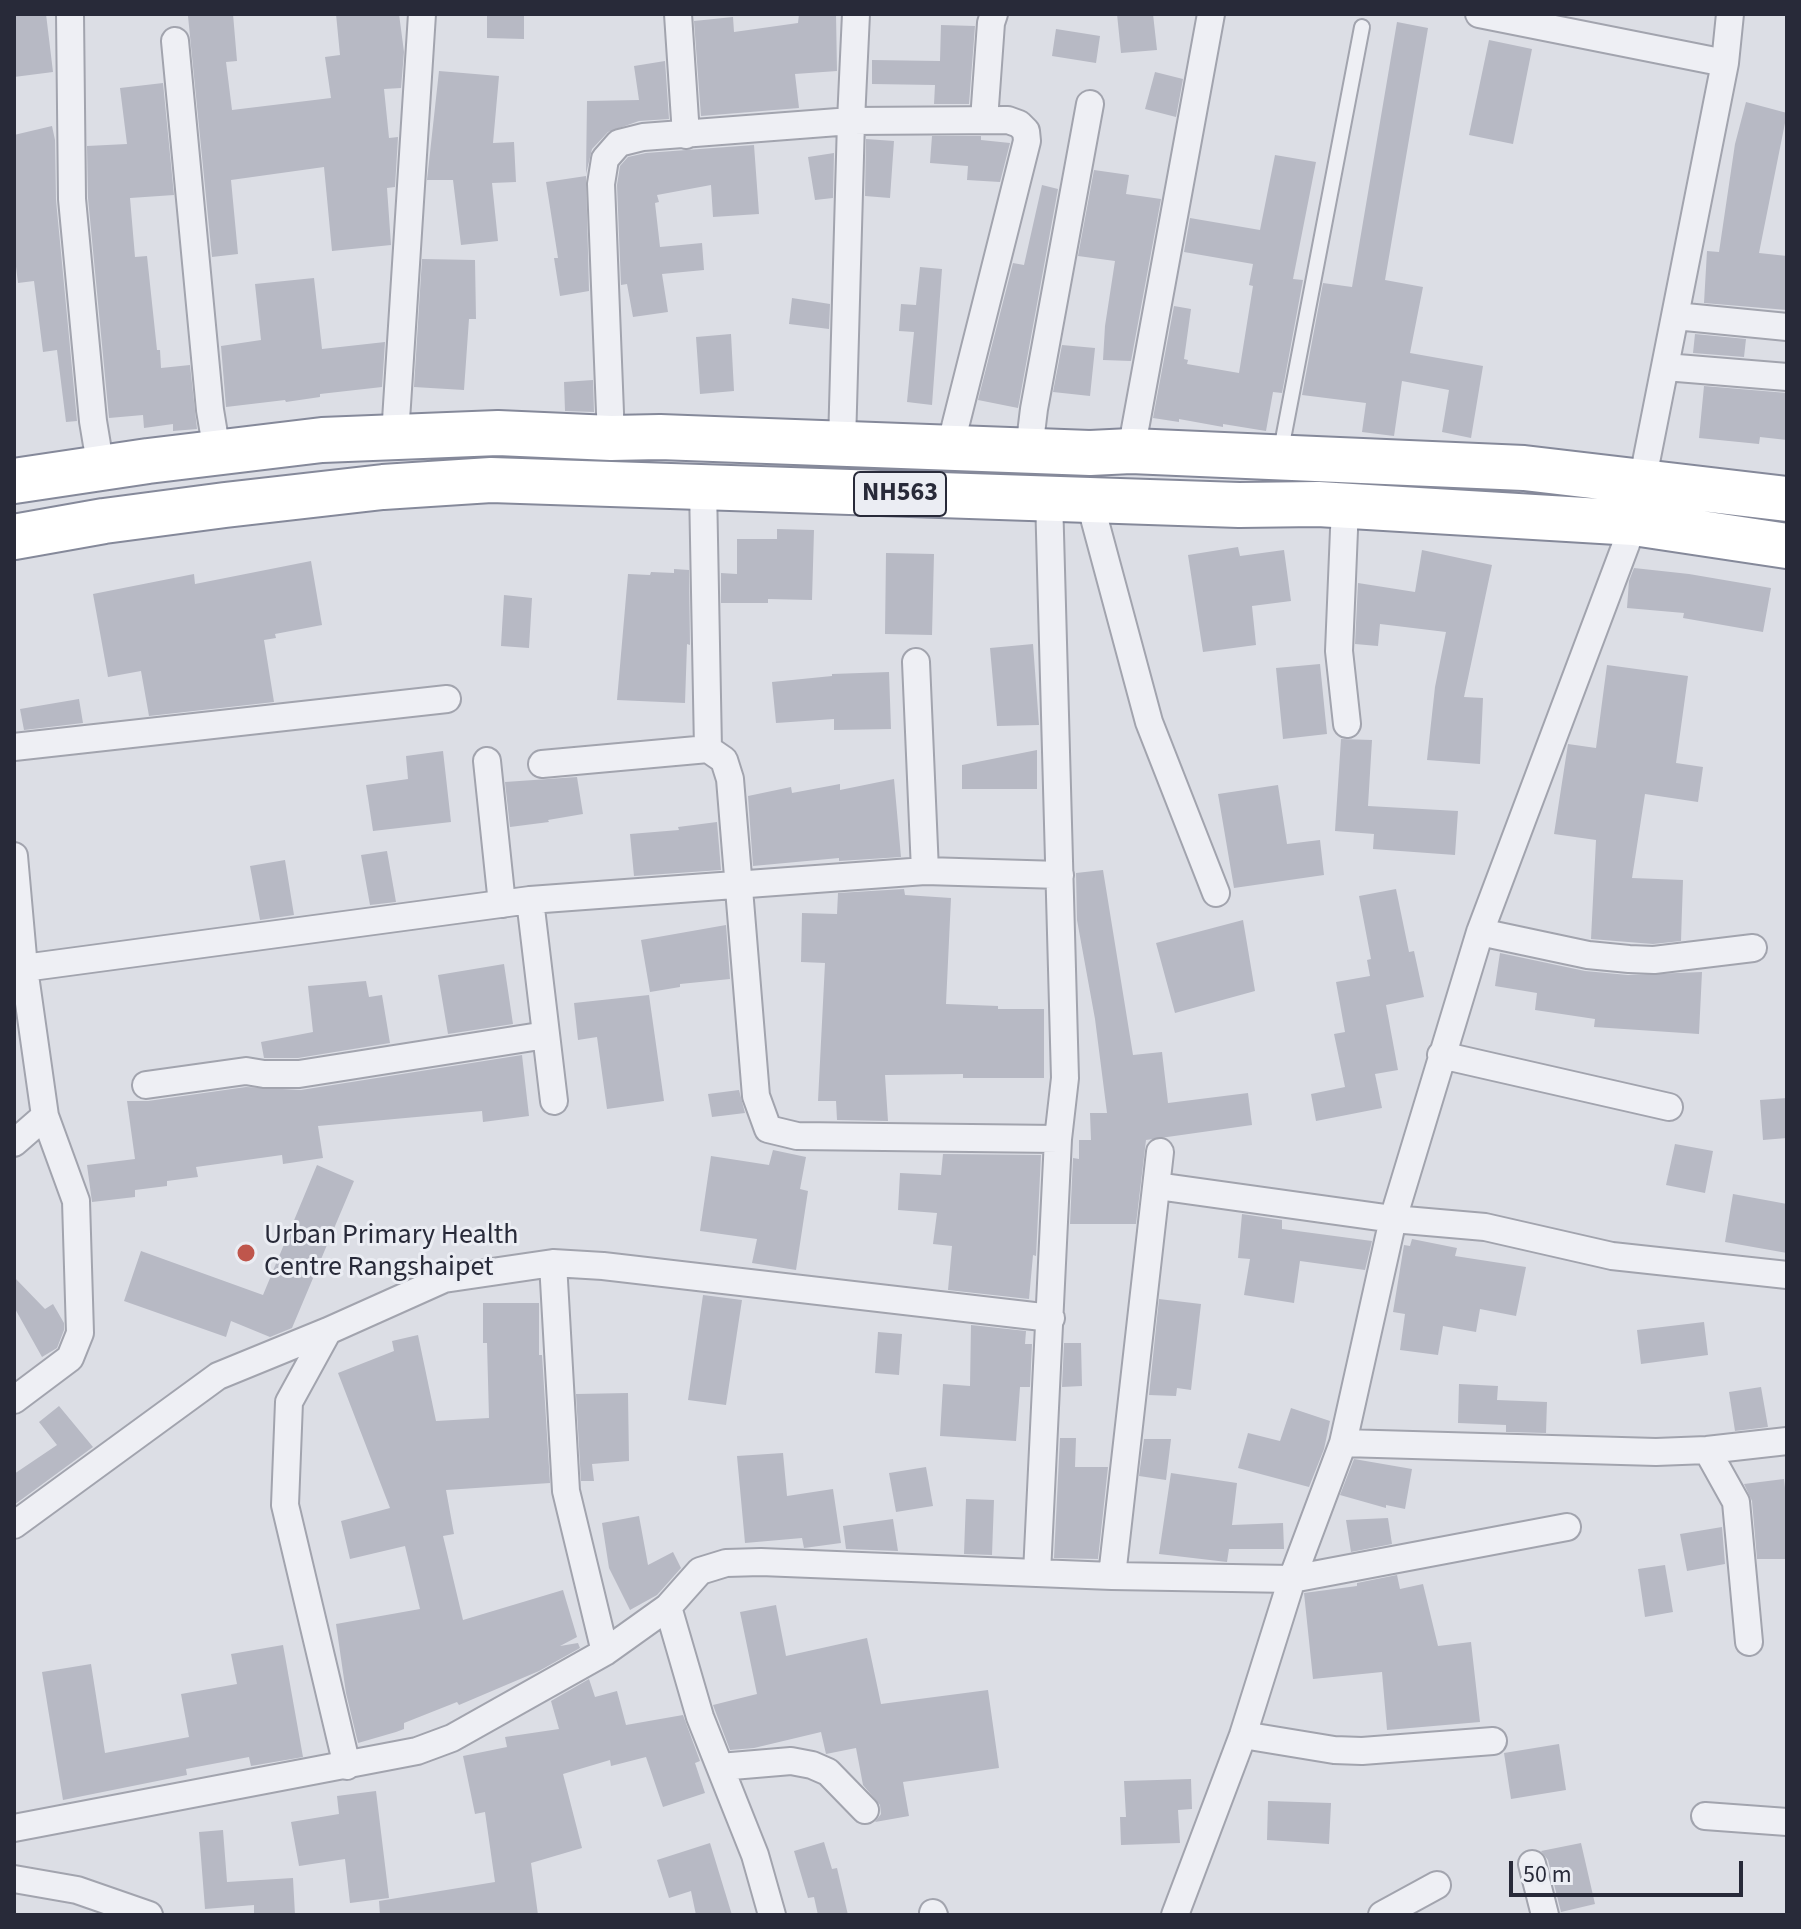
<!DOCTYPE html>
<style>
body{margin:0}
#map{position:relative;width:1801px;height:1929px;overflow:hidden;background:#dcdee5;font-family:"Source Sans 3",sans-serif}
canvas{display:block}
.frame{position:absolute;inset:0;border:16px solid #282a39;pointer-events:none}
.scale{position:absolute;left:1509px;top:1861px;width:234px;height:36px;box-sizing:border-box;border:4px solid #282a39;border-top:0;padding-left:10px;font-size:24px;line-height:28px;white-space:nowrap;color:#282a39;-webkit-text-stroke:6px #ebedf3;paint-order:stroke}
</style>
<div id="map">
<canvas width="1801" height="1929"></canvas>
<div class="frame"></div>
<div class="scale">50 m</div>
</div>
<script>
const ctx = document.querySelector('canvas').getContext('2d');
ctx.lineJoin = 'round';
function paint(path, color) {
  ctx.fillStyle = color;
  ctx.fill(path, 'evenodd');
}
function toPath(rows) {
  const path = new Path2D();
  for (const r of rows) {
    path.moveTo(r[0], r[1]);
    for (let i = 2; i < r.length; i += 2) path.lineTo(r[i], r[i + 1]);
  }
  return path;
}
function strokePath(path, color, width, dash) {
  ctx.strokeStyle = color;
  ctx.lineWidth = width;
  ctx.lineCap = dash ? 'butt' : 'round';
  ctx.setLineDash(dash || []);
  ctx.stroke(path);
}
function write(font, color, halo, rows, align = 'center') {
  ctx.font = font + ' "Source Sans 3",sans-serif';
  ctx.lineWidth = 6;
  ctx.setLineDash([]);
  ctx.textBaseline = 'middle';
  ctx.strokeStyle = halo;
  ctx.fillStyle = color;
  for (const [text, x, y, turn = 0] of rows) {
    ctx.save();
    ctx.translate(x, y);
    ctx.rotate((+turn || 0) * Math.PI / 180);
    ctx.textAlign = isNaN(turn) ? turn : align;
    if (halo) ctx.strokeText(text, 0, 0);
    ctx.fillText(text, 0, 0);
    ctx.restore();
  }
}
paint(toPath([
 [14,14,46,14,53,72,14,77],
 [214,14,233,14,237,61,226,62,232,110,331,98,325,57,340,55,336,14,399,14,404,52,401,88,384,89,389,138,398,137,395,187,387,188,391,245,332,251,324,167,231,180,238,254,212,257,188,16],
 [487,14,524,14,524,39,487,38],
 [799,14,836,14,837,71,795,74,799,108,701,116,694,21,733,17,734,32,798,23],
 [1117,14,1153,14,1157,50,1121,53],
 [1397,22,1428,28,1385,280,1423,287,1410,353,1483,366,1471,438,1442,432,1449,390,1402,381,1394,436,1362,432,1366,403,1302,395,1323,283,1352,287],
 [941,25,975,26,969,104,934,104,935,85,872,84,872,60,940,61],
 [1056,29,1100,36,1096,63,1052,56],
 [1489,40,1532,49,1513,144,1469,135],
 [665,61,669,119,639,121,608,132,592,149,586,174,587,101,639,100,634,66],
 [439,71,499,76,493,143,514,142,516,182,492,183,498,241,461,245,453,180,427,180],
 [1155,72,1183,79,1176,117,1145,109],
 [163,83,174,195,130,198,135,257,147,256,157,350,160,350,161,368,190,365,197,429,173,431,173,424,144,428,143,415,109,418,88,198,87,146,127,144,120,88],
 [1746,102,1787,113,1759,253,1787,256,1787,310,1704,303,1707,251,1719,252,1735,144],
 [52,126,55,140,56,200,77,421,66,422,57,350,43,352,34,281,18,283,14,250,14,135],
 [932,136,981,136,981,140,1010,143,1000,182,967,180,968,166,930,163],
 [866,139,894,141,890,198,865,196],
 [754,145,759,214,713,217,711,185,657,195,659,202,655,203,660,247,702,243,704,270,662,274,668,312,633,317,627,284,621,285,617,185,620,166,628,157,646,153],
 [834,153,833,198,815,200,808,157],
 [1275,155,1316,162,1293,279,1303,280,1282,393,1273,392,1266,431,1223,424,1223,427,1179,419,1179,422,1153,418,1174,306,1191,309,1184,359,1188,360,1187,364,1239,373,1253,286,1249,285,1253,264,1184,252,1190,218,1260,230],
 [1094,170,1129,175,1126,194,1161,199,1131,361,1103,360,1105,326,1115,261,1078,256],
 [586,176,589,291,560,296,554,258,558,258,546,182],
 [1042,185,1058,189,1018,408,978,400,1013,263,1024,265],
 [422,259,475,260,476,319,469,319,464,390,414,387],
 [920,267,942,269,932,405,907,402,914,332,899,331,901,304,916,305],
 [314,278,322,349,385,342,382,387,320,394,320,397,286,402,285,400,226,407,221,346,261,340,255,284],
 [792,298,830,304,829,329,789,324],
 [731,334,734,391,700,394,696,337],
 [1695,334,1746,339,1744,357,1693,353],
 [1062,345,1095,348,1090,396,1053,392],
 [593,380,594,412,565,411,564,382],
 [1704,386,1787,393,1787,440,1760,437,1759,444,1699,438],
 [777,529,814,530,812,600,768,599,768,603,721,603,721,573,737,574,737,539,777,539],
 [1238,547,1240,556,1284,550,1291,601,1252,606,1256,645,1203,652,1188,555],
 [1422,550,1492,565,1464,697,1483,698,1480,764,1427,760,1435,687,1446,632,1380,624,1378,646,1355,644,1358,583,1415,592],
 [886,553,934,554,932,635,885,634],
 [311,561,322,625,275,634,276,638,264,640,274,702,149,716,141,671,108,677,93,594,194,574,195,584],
 [1634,568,1689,574,1771,588,1763,632,1683,618,1684,613,1627,608,1629,581],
 [674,569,689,570,690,645,687,644,685,703,617,700,628,574,650,575,651,572,674,573],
 [504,595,532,598,529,648,501,646],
 [1033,644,1039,725,997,726,990,648],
 [1320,664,1327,734,1283,739,1276,668],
 [1607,665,1688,676,1676,763,1703,767,1698,802,1645,794,1632,878,1683,880,1681,941,1653,944,1591,939,1596,840,1554,834,1568,744,1596,748],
 [889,672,891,729,834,730,834,719,776,723,772,682,832,676,832,674],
 [79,699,83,723,24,730,20,709],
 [1341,739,1372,740,1368,806,1458,811,1455,855,1373,849,1374,834,1335,831],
 [1037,750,1037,789,962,789,962,765],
 [443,751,451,822,373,831,366,785,408,779,406,756],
 [577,777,583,814,548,820,549,822,510,827,505,782],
 [894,779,901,857,839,861,839,858,753,866,748,796,791,787,792,793,840,784,840,790],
 [1278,785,1287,844,1320,840,1324,875,1234,888,1218,794],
 [717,822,721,870,634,876,630,834,679,830,678,827],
 [387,851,396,902,370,905,361,855],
 [285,860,294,915,260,920,250,866],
 [1103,870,1133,1055,1162,1052,1168,1103,1248,1093,1252,1125,1146,1140,1136,1224,1070,1224,1073,1158,1079,1159,1079,1140,1091,1140,1090,1113,1107,1113,1095,1019,1077,920,1076,873],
 [904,889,905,895,951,898,946,1004,998,1006,998,1009,1044,1009,1044,1078,963,1078,963,1074,885,1075,888,1121,837,1120,836,1101,818,1101,825,963,801,962,802,913,837,914,838,893],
 [1396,889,1409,952,1414,951,1424,997,1386,1005,1398,1070,1375,1074,1382,1108,1316,1121,1311,1094,1345,1087,1334,1034,1345,1032,1336,982,1370,976,1367,960,1371,959,1359,896],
 [1243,920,1255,991,1175,1013,1156,943],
 [726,925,730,979,680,984,680,987,650,992,641,940],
 [1500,953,1585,971,1628,975,1702,972,1699,1034,1594,1027,1595,1019,1535,1010,1537,993,1495,986],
 [504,964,513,1024,448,1034,438,975],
 [366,981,369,997,382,995,390,1043,298,1058,264,1058,261,1042,313,1032,308,986],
 [649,995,664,1101,607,1109,597,1037,578,1040,574,1003],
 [522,1055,529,1116,483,1122,482,1111,318,1126,323,1158,283,1164,282,1155,196,1167,198,1177,167,1181,167,1186,135,1190,135,1197,92,1202,87,1165,135,1159,127,1101,148,1101,246,1087,301,1090],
 [739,1090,745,1113,712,1117,708,1094],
 [1787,1098,1787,1138,1763,1140,1760,1100],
 [1675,1144,1713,1151,1705,1193,1666,1185],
 [773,1150,806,1157,800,1189,808,1191,796,1270,752,1263,757,1239,700,1231,711,1156,769,1165],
 [943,1154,1041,1155,1036,1256,1033,1255,1029,1299,948,1290,952,1246,933,1244,937,1213,898,1210,900,1173,941,1175],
 [317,1165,354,1181,292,1328,270,1337,231,1321,226,1337,124,1301,141,1251,263,1295],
 [1733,1194,1787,1204,1787,1253,1725,1242],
 [1242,1214,1282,1220,1282,1229,1372,1241,1365,1270,1300,1261,1294,1303,1244,1295,1250,1259,1238,1258],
 [1412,1239,1457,1248,1455,1256,1526,1267,1516,1316,1480,1309,1476,1332,1443,1326,1438,1355,1400,1350,1405,1314,1393,1312,1404,1245,1410,1246],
 [14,1277,45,1309,53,1304,64,1323,64,1330,57,1348,42,1357,14,1307],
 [703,1295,742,1300,726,1405,688,1400],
 [1159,1299,1201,1304,1191,1390,1177,1388,1176,1396,1149,1395],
 [483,1303,539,1303,539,1355,542,1355,550,1483,446,1490,454,1534,443,1536,463,1620,563,1590,577,1637,560,1646,578,1643,580,1648,539,1671,459,1705,457,1702,404,1723,404,1729,396,1732,358,1743,346,1693,336,1624,420,1609,405,1546,350,1559,341,1521,390,1508,338,1373,394,1351,392,1341,418,1335,436,1421,489,1418,487,1343,483,1343],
 [1704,1322,1708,1355,1641,1364,1637,1330],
 [971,1325,1026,1331,1025,1344,1032,1344,1030,1387,1020,1387,1016,1441,940,1436,943,1384,970,1386],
 [878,1332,902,1334,899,1375,875,1373],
 [1064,1343,1081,1343,1082,1386,1062,1387],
 [1459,1384,1498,1386,1497,1400,1547,1402,1546,1433,1506,1432,1506,1425,1458,1423],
 [1761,1387,1768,1427,1735,1431,1729,1392],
 [628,1393,629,1461,592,1464,594,1481,581,1481,576,1394],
 [59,1406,93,1447,14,1505,14,1474,57,1445,39,1422],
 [1291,1408,1330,1421,1324,1449,1309,1487,1238,1468,1248,1433,1280,1441],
 [1060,1438,1076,1438,1075,1467,1108,1467,1098,1559,1054,1558],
 [1144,1439,1171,1439,1166,1480,1139,1476],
 [783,1453,787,1496,833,1489,841,1543,804,1548,802,1538,745,1543,737,1456],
 [1354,1459,1412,1469,1405,1509,1386,1505,1386,1508,1340,1495],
 [926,1467,933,1506,896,1512,889,1473],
 [1171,1473,1237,1483,1232,1525,1283,1523,1284,1549,1229,1549,1227,1562,1159,1554],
 [1784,1479,1787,1506,1787,1559,1757,1559,1752,1501,1744,1484],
 [966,1499,994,1500,992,1555,964,1554],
 [639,1516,648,1565,673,1552,681,1568,657,1595,630,1610,609,1568,602,1523],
 [1388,1518,1392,1544,1351,1552,1346,1520],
 [893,1519,898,1551,846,1549,843,1526],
 [1722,1527,1725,1564,1687,1571,1680,1534],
 [1665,1565,1673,1612,1645,1617,1638,1569],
 [1397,1575,1400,1589,1423,1584,1438,1646,1471,1642,1480,1722,1387,1730,1382,1672,1313,1679,1304,1593,1357,1586,1357,1583],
 [776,1605,786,1656,867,1638,881,1704,988,1690,999,1768,903,1782,909,1816,875,1822,881,1814,880,1805,863,1785,856,1748,826,1754,821,1732,754,1748,730,1750,713,1705,757,1694,740,1612],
 [283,1645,303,1757,251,1766,249,1757,186,1769,187,1775,63,1800,42,1672,91,1664,105,1753,189,1737,181,1694,237,1684,231,1654],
 [589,1679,595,1697,617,1691,626,1725,683,1715,700,1761,695,1763,705,1793,663,1807,646,1757,611,1766,610,1760,563,1774,582,1848,531,1863,538,1915,380,1915,379,1901,495,1882,485,1812,475,1814,463,1756,507,1747,505,1737,559,1729,551,1701],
 [1559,1744,1566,1790,1511,1799,1504,1753],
 [1191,1779,1192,1809,1178,1810,1180,1843,1121,1845,1120,1817,1126,1817,1124,1781],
 [376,1791,389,1898,350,1903,345,1859,299,1866,291,1822,339,1814,337,1796],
 [1268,1801,1331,1803,1329,1844,1267,1840],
 [223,1830,227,1882,293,1878,295,1915,254,1915,254,1905,205,1909,199,1832],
 [824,1842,832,1869,837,1868,848,1915,818,1915,814,1897,808,1898,794,1851],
 [710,1843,732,1915,696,1915,691,1891,669,1898,657,1860],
 [1581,1843,1595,1904,1561,1912,1548,1860,1541,1851]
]), '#b7b9c4');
const lane = toPath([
 [1280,455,1362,27]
]);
const street = toPath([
 [70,14,72,199,93,421,101,469],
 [678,14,686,135],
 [1479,14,1725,63],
 [175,41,210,410,217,452],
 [984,120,991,23,994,14],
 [1675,316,1787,327],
 [1665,367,1787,377],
 [395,436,422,14],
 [611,438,601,184,605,159,619,143,643,137,851,121,1008,120,1019,124,1026,131,1027,141,950,447],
 [842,443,851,121,856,14],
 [1029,450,1034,409,1090,104],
 [1131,451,1211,14],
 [703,487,708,749,724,760,730,779,756,1096,768,1129,797,1136,1058,1139],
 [1089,499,1149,722,1216,893],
 [1345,506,1339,651,1347,724],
 [916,662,925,871],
 [14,747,447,699],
 [487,761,502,904],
 [542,764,708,749],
 [14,856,24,968,45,1116,76,1201,80,1333,70,1358,14,1400],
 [530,900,554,1101],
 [1480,932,1588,955,1629,959,1654,960,1753,948],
 [24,968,530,900,925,871,1060,875],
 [1441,1055,1669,1107],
 [146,1085,246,1071,264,1074,299,1074,546,1035],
 [14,1143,45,1116],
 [1157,1186,1393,1219,1485,1227,1612,1256,1787,1275],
 [553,1263,566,1491,605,1652],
 [1343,1443,1656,1452,1707,1450,1787,1441],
 [1707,1450,1736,1502,1749,1642],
 [14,1525,218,1376,328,1331],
 [1037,1573,1058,1139,1065,1078,1049,497],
 [1112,1576,1160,1152],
 [668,1607,700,1717,755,1855,772,1915],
 [1243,1735,1334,1750,1362,1751,1493,1741],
 [347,1766,285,1505,289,1402,328,1331,444,1279,553,1263,603,1266,1051,1318],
 [720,1767,791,1761,812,1765,828,1772,865,1810],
 [1705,1816,1787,1822],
 [14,1828,417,1751,452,1738,605,1652,668,1607,700,1571,726,1563,761,1562,1112,1576,1292,1579,1567,1527],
 [1532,1864,1545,1915],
 [14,1879,77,1890,149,1915],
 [933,1913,934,1915],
 [1175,1915,1243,1735,1292,1579,1343,1443,1393,1219,1480,932,1634,523,1725,63,1730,14],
 [1382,1915,1437,1885]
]);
const highway = toPath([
 [14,481,148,461,322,440,498,433,611,438,660,437,1090,453,1131,451,1524,468,1787,499],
 [14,537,104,521,225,505,383,487,491,480,1239,505,1318,504,1634,523,1787,546]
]);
strokePath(lane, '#a2a4ae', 18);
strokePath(street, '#a2a4ae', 30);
strokePath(highway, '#85899a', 48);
strokePath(lane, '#eeeff4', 14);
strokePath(street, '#eeeff4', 26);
strokePath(highway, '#fff', 44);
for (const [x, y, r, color] of [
 [246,1253,10,"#bf564c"]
]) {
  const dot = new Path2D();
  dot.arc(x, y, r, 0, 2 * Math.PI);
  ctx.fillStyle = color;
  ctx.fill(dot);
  strokePath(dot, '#ebedf3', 3);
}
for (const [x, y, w] of [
 [900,494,92]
]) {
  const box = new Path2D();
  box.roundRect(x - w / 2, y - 22, w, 44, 6);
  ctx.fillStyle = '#ebedf3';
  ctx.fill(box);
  strokePath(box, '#282a39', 2);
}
write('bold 26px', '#282a39', null, [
 ["NH563",900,494]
]);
write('28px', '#282a39', '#ebedf3', [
 ["Urban Primary Health",264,1237],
 ["Centre Rangshaipet",264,1269]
], 'left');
</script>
